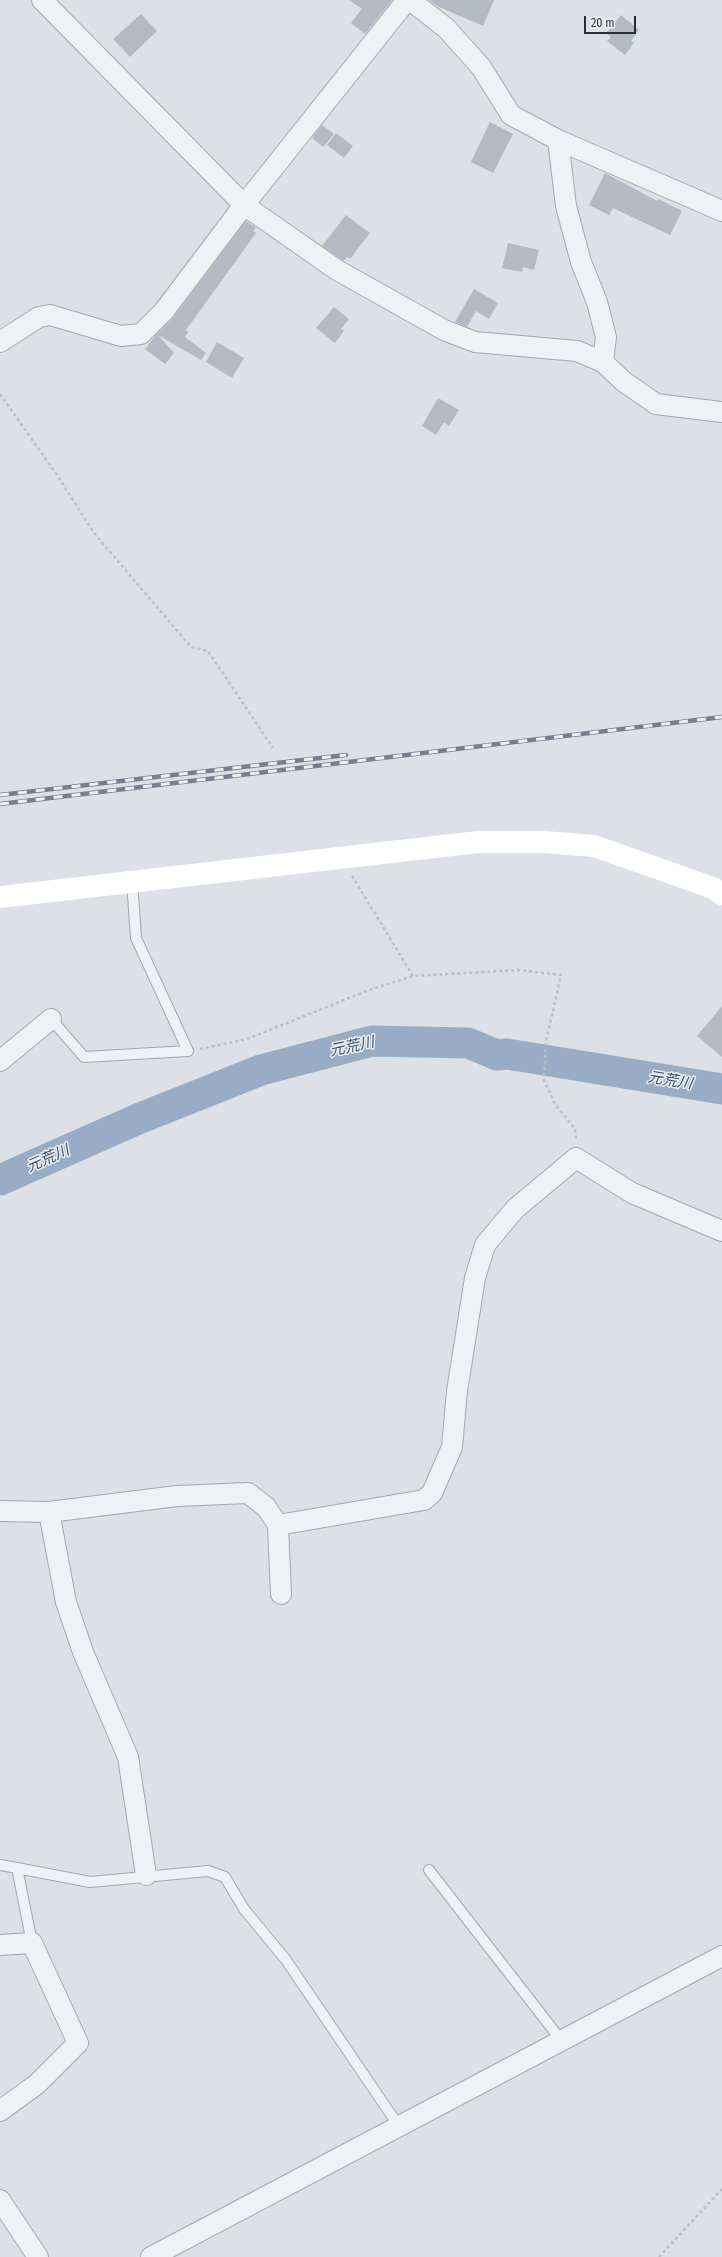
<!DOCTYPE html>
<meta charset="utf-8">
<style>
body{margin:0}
#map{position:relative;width:722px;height:2257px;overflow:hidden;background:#dde0e6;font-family:"Fira Sans Condensed",sans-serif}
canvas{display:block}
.scale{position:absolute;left:584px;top:16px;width:52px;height:18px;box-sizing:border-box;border:2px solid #272e3c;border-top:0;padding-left:5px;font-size:12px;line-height:14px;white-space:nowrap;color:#272e3c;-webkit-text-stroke:3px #eceff4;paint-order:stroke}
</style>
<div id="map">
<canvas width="722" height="2257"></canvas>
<div class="scale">20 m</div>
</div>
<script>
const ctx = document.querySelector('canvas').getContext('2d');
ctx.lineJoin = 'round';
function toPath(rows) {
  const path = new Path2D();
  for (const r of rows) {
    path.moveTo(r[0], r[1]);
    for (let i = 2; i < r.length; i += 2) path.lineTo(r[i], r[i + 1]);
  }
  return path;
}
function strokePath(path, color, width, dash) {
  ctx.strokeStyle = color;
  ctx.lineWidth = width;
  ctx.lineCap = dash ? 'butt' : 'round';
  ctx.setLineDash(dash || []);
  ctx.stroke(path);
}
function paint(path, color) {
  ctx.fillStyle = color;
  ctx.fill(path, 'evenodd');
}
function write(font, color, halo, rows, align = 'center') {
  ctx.font = font + ' "Fira Sans Condensed","Noto Sans JP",sans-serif';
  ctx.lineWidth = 3;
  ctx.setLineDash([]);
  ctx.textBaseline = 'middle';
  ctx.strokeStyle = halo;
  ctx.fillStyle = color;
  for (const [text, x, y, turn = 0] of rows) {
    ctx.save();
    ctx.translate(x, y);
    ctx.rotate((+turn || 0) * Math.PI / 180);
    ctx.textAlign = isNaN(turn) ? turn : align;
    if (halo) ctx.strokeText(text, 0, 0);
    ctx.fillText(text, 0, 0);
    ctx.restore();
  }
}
strokePath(toPath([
 [0,1180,138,1119,261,1070,372,1041,468,1043,497,1055,507,1054,722,1089]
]), '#99acc5', 31);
paint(toPath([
 [349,0,392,0,365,34,351,23,362,9],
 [429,0,494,0,483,26,437,6],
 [141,14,157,31,130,57,113,39],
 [621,15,639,30,631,41,634,43,625,55,607,41,611,37,606,33],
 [490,122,513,134,493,173,471,162],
 [322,125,334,134,323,147,312,138],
 [336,133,353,146,344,158,327,145],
 [605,173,657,201,658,199,682,211,670,235,613,208,609,215,589,205],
 [346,215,370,233,350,259,347,257,344,261,322,246],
 [246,221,256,228,253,231,256,233,186,330,188,332,185,337,206,353,201,360,158,335,174,353,165,364,145,349,155,336,173,318],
 [508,243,539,250,534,270,523,267,522,272,502,268],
 [474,289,498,303,489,319,476,311,467,327,455,322],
 [334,307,349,319,341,329,344,331,335,343,316,328],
 [217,342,244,358,232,378,206,362],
 [438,398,459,410,449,426,444,422,436,435,422,426],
 [722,1006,722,1057,697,1036]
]), '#b4b9c3');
const lane = toPath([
 [51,1019,84,1057,188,1051,136,938,132,881],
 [0,1865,17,1868],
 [429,1870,561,2040],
 [32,1943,17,1868,90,1882,208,1871,225,1877,244,1909,286,1960,398,2125]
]);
const street = toPath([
 [42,0,244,205,337,270,444,330,475,342,577,351,603,362,623,381,656,404,722,412],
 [410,0,446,28,481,67,511,115,558,140,722,211],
 [558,140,566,206,581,262,597,302,606,337,603,362],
 [0,342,39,317,50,315,121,336,141,334,164,311,244,205,407,0],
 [0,1061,51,1019],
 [0,1511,49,1512,177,1496,248,1493,266,1507,278,1525,281,1594],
 [49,1512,66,1602,83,1652,128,1757,146,1875],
 [278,1525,424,1500,432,1493,452,1447,457,1391,475,1278,485,1245,515,1209,576,1158,632,1193,722,1231],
 [0,1945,32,1943,78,2043,37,2084,0,2111],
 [0,2200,38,2257],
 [151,2257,722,1956]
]);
strokePath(lane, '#a3a7b0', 12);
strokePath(street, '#a3a7b0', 22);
strokePath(toPath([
 [0,394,59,478,94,533,191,647,208,651,273,748],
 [352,876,413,976],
 [200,1049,247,1039,369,990,413,976,519,970,561,975,546,1041,544,1080,555,1104,575,1129,576,1141],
 [659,2257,722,2189]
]), '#bbbec5', 2.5, [3, 3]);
strokePath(lane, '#eff1f5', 10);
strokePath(street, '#eff1f5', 20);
strokePath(toPath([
 [0,897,478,842,544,842,594,846,713,888,722,894]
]), '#fff', 22);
const rail = toPath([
 [0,795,346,755],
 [0,804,722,717]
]);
strokePath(rail, '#777f8f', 4.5);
strokePath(rail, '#eceff4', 3, [9]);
write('italic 15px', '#334a6e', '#eceff4', [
 ["元荒川",352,1047,-12],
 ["元荒川",670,1081,9],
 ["元荒川",48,1159,-24]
]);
</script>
